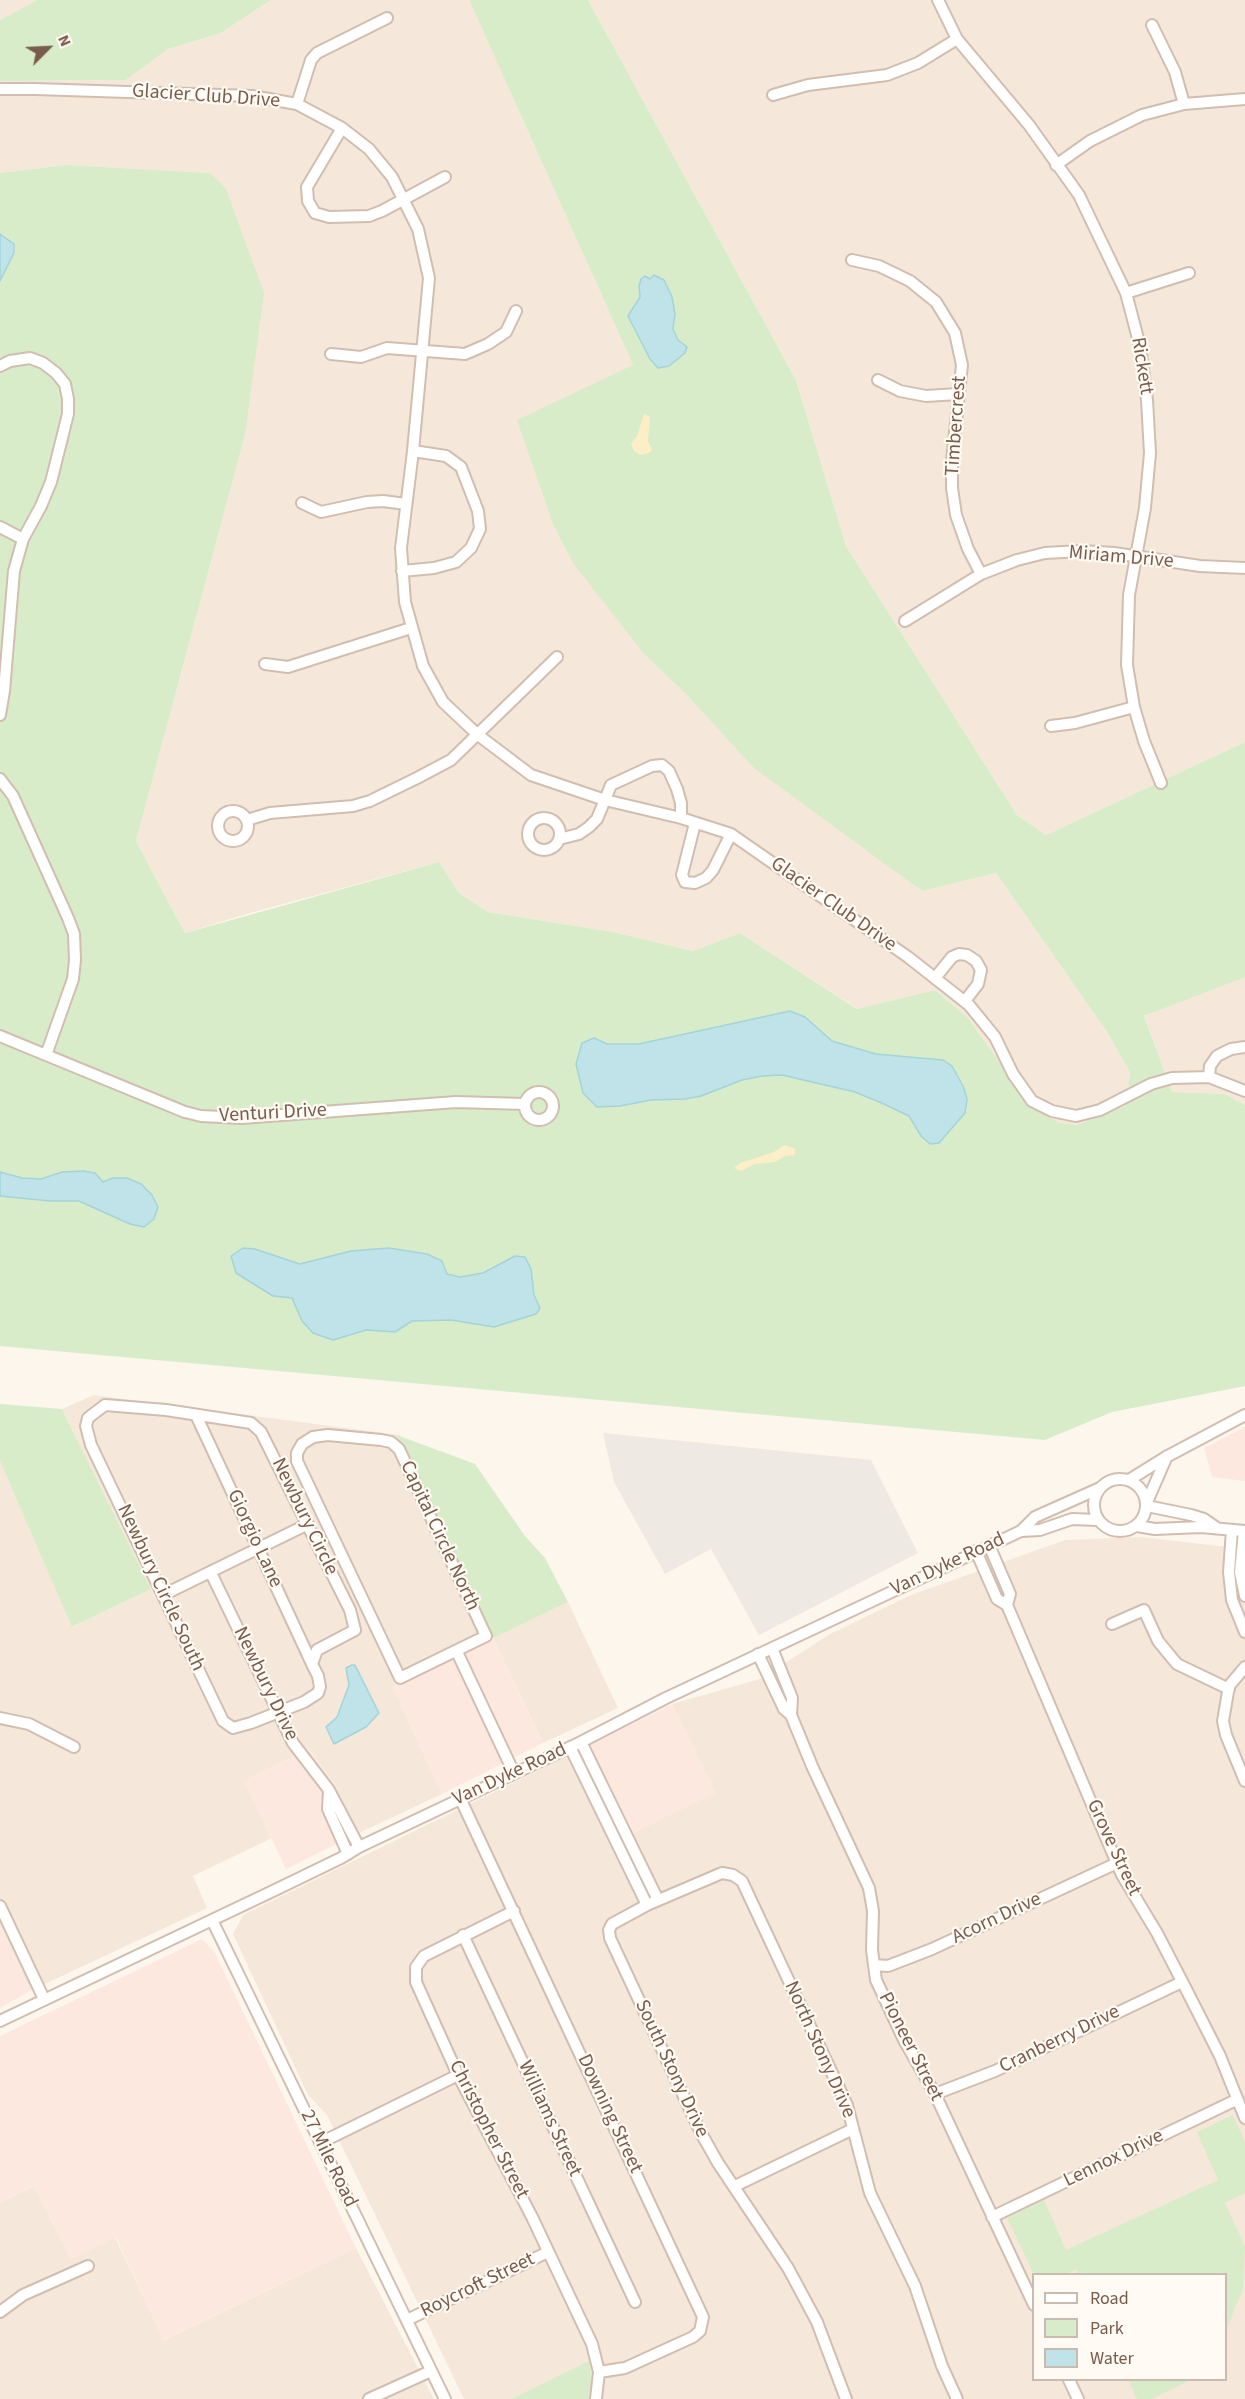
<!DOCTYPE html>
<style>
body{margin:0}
#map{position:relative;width:1245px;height:2399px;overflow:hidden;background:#fdf6ec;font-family:"Source Sans 3",sans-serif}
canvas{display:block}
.legend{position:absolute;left:1032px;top:2273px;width:195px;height:108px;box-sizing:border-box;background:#fffaf3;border:2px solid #cabbb1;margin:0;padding:8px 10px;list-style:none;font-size:18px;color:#7a5c4d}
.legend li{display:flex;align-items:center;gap:12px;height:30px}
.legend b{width:30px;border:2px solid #cabbb1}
.north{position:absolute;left:18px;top:18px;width:60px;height:60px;-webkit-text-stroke:4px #fffaf3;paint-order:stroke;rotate:66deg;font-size:16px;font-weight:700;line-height:24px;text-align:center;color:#7a5c4d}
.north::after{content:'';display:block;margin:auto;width:21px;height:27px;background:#7a5c4d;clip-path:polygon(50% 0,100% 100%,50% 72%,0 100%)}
</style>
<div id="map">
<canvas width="1245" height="2399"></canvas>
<ul class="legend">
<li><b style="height:8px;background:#fff"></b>Road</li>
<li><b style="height:16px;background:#d8ecc9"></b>Park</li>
<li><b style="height:16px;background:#bfe3e8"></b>Water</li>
</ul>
<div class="north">N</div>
</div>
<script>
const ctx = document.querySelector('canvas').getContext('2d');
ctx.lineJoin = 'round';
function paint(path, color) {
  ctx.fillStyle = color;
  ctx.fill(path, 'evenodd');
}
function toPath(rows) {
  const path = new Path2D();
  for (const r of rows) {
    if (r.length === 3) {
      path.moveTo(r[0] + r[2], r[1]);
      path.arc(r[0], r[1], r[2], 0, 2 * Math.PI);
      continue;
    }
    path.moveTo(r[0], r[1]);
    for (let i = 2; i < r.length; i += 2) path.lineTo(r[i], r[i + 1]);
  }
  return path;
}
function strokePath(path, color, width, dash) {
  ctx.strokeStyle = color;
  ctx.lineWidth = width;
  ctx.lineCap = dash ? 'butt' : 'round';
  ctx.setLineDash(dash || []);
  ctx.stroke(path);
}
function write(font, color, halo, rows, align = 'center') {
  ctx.font = font + ' "Source Sans 3",sans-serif';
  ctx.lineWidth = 4.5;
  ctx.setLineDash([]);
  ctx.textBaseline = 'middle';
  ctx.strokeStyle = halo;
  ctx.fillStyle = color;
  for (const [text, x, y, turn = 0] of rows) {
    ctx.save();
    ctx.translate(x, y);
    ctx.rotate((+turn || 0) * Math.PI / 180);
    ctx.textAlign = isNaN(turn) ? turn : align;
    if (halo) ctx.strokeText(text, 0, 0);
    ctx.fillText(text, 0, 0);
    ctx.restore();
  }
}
paint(toPath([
 [0,0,37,0,0,20],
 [271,0,469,0,633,365,644,654,688,696,921,891,996,873,1107,1032,1130,1072,1126,1107,1077,1125,1059,1124,1031,1106,968,1018,935,990,858,1009,740,933,693,951,613,932,488,912,459,893,439,862,250,913,185,933,136,841,245,435,210,173,66,165,0,173,0,81,126,80,168,49,221,33],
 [588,0,1245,0,1245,742,1046,835,1017,815,846,546,796,380],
 [1245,975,1245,1105,1225,1094,1172,1092,1144,1016],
 [94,1395,400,1435,493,1637,568,1602,618,1708,543,1743,493,1638,393,1687,442,1794,359,1833,335,1785,309,1749,244,1781,272,1838,193,1876,207,1908,30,1991,0,1925,0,1461,73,1627,151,1589,62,1409],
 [1141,1537,1245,1549,1245,2399,464,2399,327,2115,308,2095,233,1934,243,1915,588,1746,633,1833,715,1792,672,1704,760,1679,830,1634,911,1595,1065,1540],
 [1034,2274,1226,2274,1226,2380,1034,2380],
 [34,2186,71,2259,115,2237,164,2340,356,2248,434,2399,0,2399,0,2203]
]), '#f5e8da');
paint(toPath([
 [1245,1427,1245,1481,1212,1477,1204,1448],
 [493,1638,543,1743,442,1794,393,1687],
 [672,1704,716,1793,632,1833,588,1746],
 [309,1749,335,1785,359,1833,286,1869,244,1781],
 [0,1925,30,1991,0,2008],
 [202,1939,214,1951,356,2248,163,2340,116,2237,71,2259,34,2186,0,2203,0,2036]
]), '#fde8e0');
paint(toPath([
 [603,1433,871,1460,918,1553,759,1635,711,1549,665,1574,614,1482]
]), '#efe9e4');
paint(toPath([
 [37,0,271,0,221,33,168,49,126,80,0,81,0,20],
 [469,0,588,0,796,380,846,546,1017,815,1046,835,1245,742,1245,977,1144,1016,1172,1092,1225,1094,1245,1105,1245,1386,1112,1412,1045,1440,0,1346,0,173,66,165,210,173,226,189,264,293,245,435,136,841,185,933,439,862,459,893,488,912,613,932,693,951,740,933,857,1009,935,990,968,1018,1031,1106,1059,1123,1077,1125,1126,1106,1130,1072,1107,1032,996,873,922,891,754,768,688,696,644,654,573,563,553,524,517,420,633,365],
 [0,1404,62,1409,151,1589,72,1627,0,1461],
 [397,1435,475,1464,525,1536,545,1558,568,1602,493,1638],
 [1233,2115,1245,2142,1245,2193,1225,2203,1245,2247,1243,2289,1226,2330,1226,2274,1078,2274,1076,2270,1066,2274,1034,2274,1007,2218,1044,2200,1066,2250,1218,2180,1197,2132],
 [589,2361,591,2376,589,2399,511,2399],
 [1128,2380,1191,2380,1151,2399,1137,2399]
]), '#d8ecc9');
paint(toPath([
 [644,414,650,417,648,441,652,450,649,453,641,455,634,451,631,444,637,436],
 [785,1145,795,1149,795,1155,785,1156,775,1162,755,1164,741,1171,734,1168,740,1163,774,1152]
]), '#fcefc7');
const water = toPath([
 [0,234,14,244,14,253,0,281,0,234],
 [654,275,664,280,672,297,675,314,673,329,678,340,687,347,685,353,669,366,658,368,650,359,628,316,640,297,639,286,641,279,645,276,650,279,654,275],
 [790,1011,805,1017,832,1041,876,1054,943,1060,952,1066,963,1086,967,1099,965,1113,939,1143,930,1144,921,1136,909,1116,884,1104,855,1092,782,1075,762,1076,742,1080,701,1096,685,1099,651,1100,620,1106,597,1107,583,1093,576,1064,582,1043,594,1038,607,1044,639,1044,790,1011],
 [83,1171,95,1173,103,1182,113,1178,127,1178,141,1184,152,1195,158,1207,154,1219,144,1227,130,1224,79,1201,50,1201,0,1196,0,1172,22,1178,41,1179,62,1172,83,1171],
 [243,1248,255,1249,300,1264,351,1251,389,1248,427,1254,442,1261,447,1274,460,1277,483,1273,515,1256,525,1257,531,1269,534,1295,540,1308,536,1314,494,1327,451,1320,412,1321,395,1332,366,1330,333,1340,313,1333,302,1321,292,1298,273,1296,236,1273,231,1256,243,1248],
 [352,1665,355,1665,379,1713,366,1727,334,1744,326,1727,337,1717,349,1685,346,1668,352,1665]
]);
paint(water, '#bfe3e8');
strokePath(water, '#a5d3da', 1.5);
const minor = toPath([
 [938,0,957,39,1029,125,1079,195,1126,293,1140,346,1147,400,1150,453,1145,508,1129,595,1127,665,1134,707,1144,741,1161,783],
 [1152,25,1175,72,1184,104],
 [0,89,35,89,252,96,297,104,342,128,369,149,392,177,418,229,429,278,413,451,401,548,405,602,423,666,443,702,478,735,531,775,605,800,681,818,731,834,908,957,969,1005,995,1037,1013,1074,1032,1101,1052,1111,1076,1116,1100,1110,1151,1084,1172,1078,1209,1077,1245,1091],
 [773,95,808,85,887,75,918,63,957,39],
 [297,104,311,60,317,53,387,18],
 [342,128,307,187,308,201,315,213,329,217,369,216,382,211,445,177],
 [1056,165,1090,141,1142,115,1184,104,1245,99],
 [852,260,879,266,910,281,936,302,955,333,962,365,952,461,952,488,956,515,968,549,981,574],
 [1126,293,1189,273],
 [331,354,361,357,387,348,465,354,488,344,506,332,516,311],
 [0,366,10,361,30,358,43,363,56,373,65,384,68,399,68,414,51,482,41,506,23,539,14,571,4,691,0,715],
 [878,380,900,391,926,396,958,394],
 [302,503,321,512,367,502,383,501,406,504],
 [0,527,23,539],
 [402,571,434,568,456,562,471,548,480,529,478,511,461,467,446,456,413,451],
 [905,621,981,574,1017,560,1045,553,1082,551,1114,553,1200,566,1245,568],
 [265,664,288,667,411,628],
 [1051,726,1075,723,1134,707],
 [0,779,13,796,68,918,74,934,75,960,73,979,46,1055],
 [233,826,15],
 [544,834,16],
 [247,820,270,813,353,806,370,801,417,778,451,760,557,657],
 [695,823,682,875,685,882,695,883,706,878,713,870,731,834],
 [559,839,579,834,589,827,597,819,611,785,652,766,662,765,669,771,677,789,681,803,681,818],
 [935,978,952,957,959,954,967,955,976,961,981,970,978,984,965,1001],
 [0,1036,185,1112,201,1116,242,1118,456,1102,525,1104],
 [1209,1077,1210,1066,1217,1056,1231,1049,1245,1047],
 [539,1106,14],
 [105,1405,166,1410,251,1423,261,1432,350,1610,355,1630,317,1650,312,1664,318,1676,320,1687,318,1693,304,1702,251,1723,233,1728,223,1721,91,1445,86,1426,88,1418,105,1405],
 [196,1415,312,1664],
 [328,1435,381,1440,391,1442,399,1449,486,1636,400,1678,297,1461,297,1453,302,1444,313,1437,328,1435],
 [1120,1505,26],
 [1129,1480,1166,1457,1245,1415],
 [1147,1502,1167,1456],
 [1147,1506,1191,1515,1204,1519,1217,1528],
 [1137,1526,1155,1529,1201,1527,1245,1531],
 [1232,1530,1229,1572,1232,1600,1245,1632],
 [1021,1531,1040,1530,1072,1519,1098,1520],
 [1244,1531,1240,1572,1245,1596],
 [989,1545,1010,1594,1007,1605],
 [976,1551,997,1599,1007,1605,1122,1875,1157,1933,1185,1987,1220,2056,1245,2118],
 [211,1573,293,1743,329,1790],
 [163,1595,308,1524],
 [1112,1624,1144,1610,1158,1641,1177,1664,1229,1689],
 [772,1648,792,1698,791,1715],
 [457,1652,514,1773],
 [758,1654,784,1709,791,1715,812,1766,869,1888,873,1911,872,1950,876,1980,904,2040,935,2094,1034,2305],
 [1245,1667,1229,1686,1223,1721,1226,1735,1245,1781],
 [0,1718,29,1724,74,1747],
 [581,1742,658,1900],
 [570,1747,647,1905],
 [460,1798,703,2317,700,2331,693,2337,625,2368,599,2372],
 [348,1854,328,1809,329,1790,359,1847],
 [0,1906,44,1999],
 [514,1911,424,1956,416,1967,416,1982,458,2075,532,2217,592,2344,599,2372,596,2399],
 [212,1920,445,2399],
 [463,1935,635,2302],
 [874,1965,888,1966,932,1949,1117,1863],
 [0,2021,275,1890,341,1858,359,1847,581,1742,666,1698,1021,1531,1035,1517,1100,1488],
 [935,2094,995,2071,1182,1982],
 [320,2143,458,2075],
 [735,2186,853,2129],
 [992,2217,1236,2100],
 [0,2312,23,2295,88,2266],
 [407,2320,548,2252],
 [1069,2380,1078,2399],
 [369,2399,431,2371],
 [846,2399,817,2322,788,2268,718,2163,701,2133,610,1938,609,1930,612,1924,647,1905,722,1873,733,1875,742,1881,847,2105,870,2193,915,2286,942,2366,957,2399]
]);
strokePath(minor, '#d1beb0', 14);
strokePath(minor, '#fff', 10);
write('20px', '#7a5c4d', '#fffaf3', [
 ["Glacier Club Drive",206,97,4],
 ["Rickett",1141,366,81],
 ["Timbercrest",957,426,-86],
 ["Miriam Drive",1121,558,5],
 ["Glacier Club Drive",833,905,35],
 ["Venturi Drive",273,1114,-3],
 ["Newbury Circle",304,1517,64],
 ["Capital Circle North",439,1536,65],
 ["Giorgio Lane",254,1539,65],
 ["Van Dyke Road",948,1565,-25],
 ["Newbury Circle South",160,1588,65],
 ["Newbury Drive",265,1684,64],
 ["Van Dyke Road",510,1775,-25],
 ["Grove Street",1113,1848,65],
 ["Acorn Drive",997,1919,-25],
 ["Cranberry Drive",1060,2040,-26],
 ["Pioneer Street",910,2047,63],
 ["North Stony Drive",819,2050,66],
 ["South Stony Drive",671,2069,65],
 ["Downing Street",609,2114,65],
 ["Williams Street",549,2119,65],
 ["Christopher Street",488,2130,63],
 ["27 Mile Road",328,2159,64],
 ["Lennox Drive",1114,2159,-26],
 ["Roycroft Street",478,2286,-26]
]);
</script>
